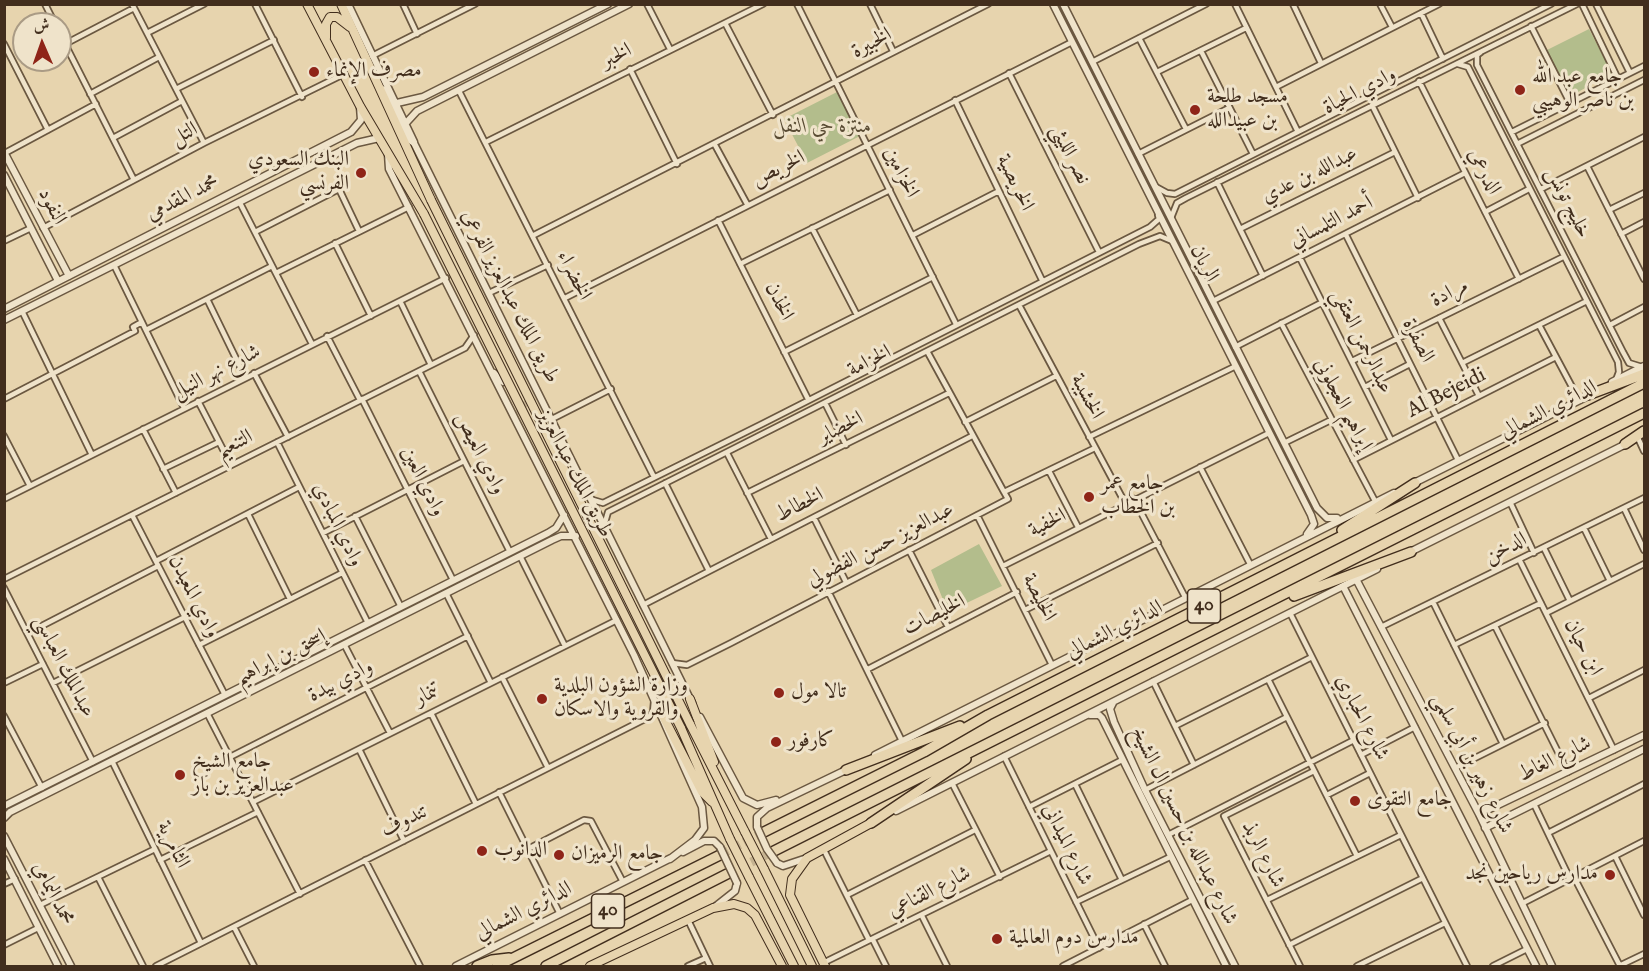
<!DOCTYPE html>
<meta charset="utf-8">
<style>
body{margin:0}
#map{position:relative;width:1649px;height:971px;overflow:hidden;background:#e7d4ae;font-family:"IM FELL English",Amiri,serif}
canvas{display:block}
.frame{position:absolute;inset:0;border:6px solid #422e1d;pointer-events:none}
.north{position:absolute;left:12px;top:12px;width:60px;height:60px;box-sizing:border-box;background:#efe3ca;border:2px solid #aa9b85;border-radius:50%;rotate:358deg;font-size:16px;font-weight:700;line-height:24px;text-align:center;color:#422e1d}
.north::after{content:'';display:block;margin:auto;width:21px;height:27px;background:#8f2418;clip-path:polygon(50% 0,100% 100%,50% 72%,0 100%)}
</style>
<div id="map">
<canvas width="1649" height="971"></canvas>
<div class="frame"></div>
<div class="north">ش</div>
</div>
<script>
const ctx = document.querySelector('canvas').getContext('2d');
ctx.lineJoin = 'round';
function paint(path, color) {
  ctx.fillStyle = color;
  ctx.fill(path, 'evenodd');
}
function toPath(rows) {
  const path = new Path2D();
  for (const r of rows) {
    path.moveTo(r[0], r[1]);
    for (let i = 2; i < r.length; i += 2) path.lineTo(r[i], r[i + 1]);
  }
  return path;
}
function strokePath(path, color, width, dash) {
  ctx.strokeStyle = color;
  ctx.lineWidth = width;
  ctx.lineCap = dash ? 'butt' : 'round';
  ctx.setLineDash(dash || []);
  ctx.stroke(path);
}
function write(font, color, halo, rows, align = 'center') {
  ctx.font = font + ' "IM FELL English",Amiri,serif';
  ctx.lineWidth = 6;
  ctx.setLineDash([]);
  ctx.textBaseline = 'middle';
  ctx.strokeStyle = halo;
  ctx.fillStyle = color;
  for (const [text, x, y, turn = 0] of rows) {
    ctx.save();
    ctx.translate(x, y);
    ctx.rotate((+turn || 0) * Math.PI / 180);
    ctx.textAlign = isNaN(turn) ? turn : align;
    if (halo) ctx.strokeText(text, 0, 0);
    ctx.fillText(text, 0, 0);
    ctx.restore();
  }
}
paint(toPath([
 [1589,29,1612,73,1571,96,1567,95,1545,51],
 [837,92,860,136,807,163,784,119],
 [979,544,1002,586,948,612,931,570]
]), '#b3bd8c');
strokePath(toPath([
 [517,414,526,403,538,402]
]), '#c6b391', 6, [6, 3]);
strokePath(toPath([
 [720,855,764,832],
 [727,874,774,851]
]), '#c6b391', 9, [9, 4.5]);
const minor = toPath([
 [45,4,55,24],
 [132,4,204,143],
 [255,4,302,97],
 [403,4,417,34],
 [647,4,670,49],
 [797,4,956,324],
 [870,4,893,51],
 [1235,4,1298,132],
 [1293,4,1321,63],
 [1380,4,1392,27],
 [1582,4,1618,79],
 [1596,4,1630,73],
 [1421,13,1443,59],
 [725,23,773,115],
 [1531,26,1570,103],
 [147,33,204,4],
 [60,34,134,180],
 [1139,38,1186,129],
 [4,44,48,130],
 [65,44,134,8],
 [1201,51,1253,154],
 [1481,52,1477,55,1477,65,1623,352,1629,363,1642,367],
 [372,56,475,4],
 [1092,62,1206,4],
 [1458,64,1468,67,1618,362,1619,372,1616,380],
 [630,69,677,164],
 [1157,72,1246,28],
 [1009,73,1099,252],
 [1419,81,1519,279],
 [1276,87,1439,4],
 [176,89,274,40],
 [459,91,654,477],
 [90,94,159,57],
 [955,100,1042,280],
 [1372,105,1418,198],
 [1512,132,1644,66],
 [113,138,182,101],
 [486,142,763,4],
 [1517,144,1644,80],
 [715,145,747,204],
 [5,153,96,104],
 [1138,154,1229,108],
 [1587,166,1644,279],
 [1217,182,1263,276],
 [1156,187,1167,193,1175,194,1551,4],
 [1541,189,1644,137],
 [240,203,312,344],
 [1609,210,1644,193],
 [1485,212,1529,189],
 [1171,218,1177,203,1186,198,1577,4],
 [718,220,808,399],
 [43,228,204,143,344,74],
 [812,228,857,315],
 [1240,229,1395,152],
 [255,232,339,189,359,231],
 [1621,234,1644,222],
 [534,235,988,4],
 [913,235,999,191],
 [1346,235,1458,460],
 [4,241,31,228],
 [335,243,371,316],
 [1300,258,1391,440],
 [740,264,890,190],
 [114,265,184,408],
 [276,273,409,207],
 [489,293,548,265],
 [565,298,1072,42],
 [207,299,245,377],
 [400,301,431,365],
 [1213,301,1465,173],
 [1019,305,1125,503],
 [22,311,92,455],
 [1439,318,1479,396],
 [1281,323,1375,501],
 [1539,325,1579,400],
 [1610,325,1644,307],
 [146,330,272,266],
 [327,336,360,400],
 [1235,347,1323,302],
 [927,351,1004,492],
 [784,352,933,277],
 [1352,361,1563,257],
 [1462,363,1587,301],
 [419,371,510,552],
 [254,373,288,437],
 [1365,387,1410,364],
 [4,399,135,331,133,327,142,322],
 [362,399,453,580],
 [198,401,231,465],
 [825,403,846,445],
 [552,419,611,389],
 [965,422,1056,376],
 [143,429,176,493],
 [4,436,30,486],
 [1089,437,1236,366],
 [1638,438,1644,451],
 [277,442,368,623],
 [1284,443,1331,420],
 [727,453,771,539],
 [1353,460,1556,357],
 [1200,467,1250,564],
 [163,469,219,442],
 [1049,471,1078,527],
 [665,483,709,571],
 [747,493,949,393],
 [4,499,446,278],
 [1134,499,1185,597],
 [593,500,603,503,762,424,1150,227,1159,219,1158,215],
 [1510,502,1534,553],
 [1624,508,1644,550],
 [248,514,290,599],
 [132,515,225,695],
 [977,515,1052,665],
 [355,516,401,607],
 [814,518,846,582],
 [604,526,608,512,614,509,1139,244,1160,236,1172,241],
 [1584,528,1610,581],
 [323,533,464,461],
 [1544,548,1570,601],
 [909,550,948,627],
 [520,556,565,646],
 [156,561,299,487],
 [1520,561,1614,750],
 [1003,566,1269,433],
 [4,579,465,348,474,335],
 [4,588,93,762],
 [828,591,902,741],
 [446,593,491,683],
 [1433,602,1503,744],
 [643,605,972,436],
 [1025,610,1158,543],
 [1290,613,1467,966],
 [1546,613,1644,564],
 [1495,626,1568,772],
 [1381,627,1644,498],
 [28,633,158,566],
 [344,644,390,733],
 [199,645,342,573],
 [1454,645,1541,603],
 [672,663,687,665,731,643,1008,499,1004,492,1095,448],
 [868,669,1017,592],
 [502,677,548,768],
 [1268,679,1357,856],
 [1153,681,1194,765],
 [4,683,43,664],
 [53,683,185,617],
 [1589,698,1644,670],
 [207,713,300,894],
 [431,713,476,804],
 [4,716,42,788],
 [1175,726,1312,657],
 [359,749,404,841],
 [1361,755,1415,727],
 [1004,756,1099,948],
 [230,757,468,636],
 [112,761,201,943],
 [1455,768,1545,723],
 [952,783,1000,877],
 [1075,784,1122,880],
 [1145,790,1287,717],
 [499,792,560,914],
 [1327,795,1370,773],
 [253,802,617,620],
 [1534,804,1570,879],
 [1029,807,1122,760],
 [1548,833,1644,784],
 [1168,835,1354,740],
 [528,849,584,820,591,821,623,882],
 [824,850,869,940],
 [1615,856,1644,915],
 [160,860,258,812],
 [365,860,420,966],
 [98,877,143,966],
 [1574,877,1620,966],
 [4,884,15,879],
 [847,895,975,830],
 [1267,900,1401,835],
 [1076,902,1170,857],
 [1523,903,1644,841],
 [40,905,155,849],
 [922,916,947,966],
 [688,920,710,966],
 [1144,924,1165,966],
 [234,927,254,966],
 [873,940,886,966],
 [4,945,38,928],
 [1289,945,1423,878],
 [823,963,1051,851],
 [156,966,649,717,653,712,654,701],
 [688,966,706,958],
 [1063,966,1192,900],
 [1300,966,1224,816,1314,771],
 [1357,966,1445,923],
 [1493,966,1527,949],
 [1619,966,1644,954]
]);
const tertiary = toPath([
 [348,4,414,142],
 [1053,4,1311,515,1314,524,1307,534],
 [1063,4,1317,508,1327,518,1337,518],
 [382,89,390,98,407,138,414,143,692,703],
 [397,103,423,97,608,4],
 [406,123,417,111,629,4],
 [4,152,69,276],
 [388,154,389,169,634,655,702,807,704,828,695,840,670,859],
 [4,175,58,281],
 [4,309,351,132,361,120,360,107],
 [4,320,357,143,379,138],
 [494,373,503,382],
 [1612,382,1644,366],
 [1414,483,1590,395],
 [1408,553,1626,444],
 [1356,579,1479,814,1552,966],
 [1343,586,1536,966],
 [1113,703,1110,709,1114,722,1145,790,1235,966],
 [1090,715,1099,715,1102,718,1226,966],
 [700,717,743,798,757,805,776,800],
 [875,755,1394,493],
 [4,806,548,533,556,528,564,515],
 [896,811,1377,569],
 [1479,814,1644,735],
 [4,818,10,812,552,540,561,536,576,536],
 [757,827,757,817,767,808,848,769],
 [1485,828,1644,749],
 [4,836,71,966],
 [683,852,704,841,714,841,720,847],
 [4,859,58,966],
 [777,863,783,866,807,858],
 [716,906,735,891,737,883],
 [456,966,671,858]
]);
const primary = toPath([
 [307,4,360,106,424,214],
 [341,4,431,200],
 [326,38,326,24,330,17,337,17,350,27],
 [690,699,714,762],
 [664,718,702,792,712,802],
 [690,724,745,832],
 [681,728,730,839],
 [764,869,812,966],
 [749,877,794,966],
 [590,966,713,908,734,904,747,908,755,915,782,966],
 [825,966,790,895,792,879,807,858,871,823]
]);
const motorway = toPath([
 [1588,395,1644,374],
 [1625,444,1644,431],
 [1342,530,1415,483],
 [1294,596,1411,552],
 [846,770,960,726],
 [871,823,966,759],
 [764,832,924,752,988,715,1644,383],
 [774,851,1644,413],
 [477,966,492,960,509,958],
 [497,966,720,855],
 [546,966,727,874]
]);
strokePath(minor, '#6b5841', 8);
strokePath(tertiary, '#6b5841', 9);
strokePath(primary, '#422e1d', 10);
strokePath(motorway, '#422e1d', 12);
strokePath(minor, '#efe3ca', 4.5);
strokePath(tertiary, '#efe3ca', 6);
strokePath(primary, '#e7d4ae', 8);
strokePath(motorway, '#e7d4ae', 9);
const tertiaryBridge = toPath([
 [757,827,767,849,777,863],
 [720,847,737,883]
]);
const primaryBridge = toPath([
 [431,200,690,724],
 [424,214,681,728],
 [745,832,764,869],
 [730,839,749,877]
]);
strokePath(tertiaryBridge, '#6b5841', 9, []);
strokePath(primaryBridge, '#422e1d', 10, []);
strokePath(tertiaryBridge, '#efe3ca', 6);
strokePath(primaryBridge, '#e7d4ae', 8);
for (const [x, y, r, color] of [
 [314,72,6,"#8f2418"],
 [1520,90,6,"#8f2418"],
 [1195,110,6,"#8f2418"],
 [361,173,6,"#8f2418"],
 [1089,497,6,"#8f2418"],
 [779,693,6,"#8f2418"],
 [542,699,6,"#8f2418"],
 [776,742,6,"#8f2418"],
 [180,775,6,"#8f2418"],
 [1355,801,6,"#8f2418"],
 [482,851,6,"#8f2418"],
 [559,855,6,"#8f2418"],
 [1610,875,6,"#8f2418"],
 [997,939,6,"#8f2418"]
]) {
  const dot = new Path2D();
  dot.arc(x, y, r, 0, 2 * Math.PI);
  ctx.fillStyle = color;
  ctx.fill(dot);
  strokePath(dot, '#efe3ca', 2);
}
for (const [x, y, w] of [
 [1204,606,33],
 [608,911,33]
]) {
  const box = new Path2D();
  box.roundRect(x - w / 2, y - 17, w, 34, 4.5);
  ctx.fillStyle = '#efe3ca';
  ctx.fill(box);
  strokePath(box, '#422e1d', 1.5);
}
write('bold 20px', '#422e1d', null, [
 ["40",1204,606],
 ["40",608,911]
]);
write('21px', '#422e1d', '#efe3ca', [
 ["الخبيرة",872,44,-28],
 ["الخبر",617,57,-27],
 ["وادي الحياة",1360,92,-27],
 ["التل",185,135,-27],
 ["نصر الليثي",1069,155,63],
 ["الخريص",779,170,-27],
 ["الدرعي",1483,172,63],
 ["الخزامين",900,173,63],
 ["عبدالله بن عدي",1310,176,-26],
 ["الخريصية",1014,183,64],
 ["محمد المقدمي",183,199,-27],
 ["خليج تونس",1567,203,63],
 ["النفود",51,207,63],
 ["أحمد التلمساني",1332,223,-27],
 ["الريان",1203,264,63],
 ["الخضراء",573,276,63],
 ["مرادة",1450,294,-26],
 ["طريق الملك عبدالعزيز الفرعي",509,297,63],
 ["الخذن",778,302,63],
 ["الصفرة",1417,341,63],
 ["عبدالرحمن العتقي",1361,342,64],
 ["الخزامة",870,362,-27],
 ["شارع نهر النيل",217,373,-27],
 ["Al Bejeidi",1447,394,-27],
 ["الخشيبة",1086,397,62],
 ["إبراهيم العجلوني",1342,405,62],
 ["الدائري الشمالي",1549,411,-27],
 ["الخضاير",841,429,-27],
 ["التنعيم",235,445,-27],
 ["وادي العيص",479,454,63],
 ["طريق الملك عبدالعزيز",574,474,63],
 ["وادي العين",422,482,63],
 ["الخطاط",800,506,-27],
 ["الخفية",1048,524,-27],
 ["وادي المبادي",337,525,64],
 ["عبدالعزيز حسن الفضولي",881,546,-27],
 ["الدخن",1506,549,-26],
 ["وادي المعيدن",193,597,63],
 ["الخليصة",1038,598,63],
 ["الخليصات",935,616,-27],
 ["الدائري الشمالي",1115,631,-27],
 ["ابن حيان",1582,648,63],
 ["إسحق بن إبراهيم",281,658,-27],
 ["عبدالملك العباسي",63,667,63],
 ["وادي بيدة",341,682,-27],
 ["تنمار",427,696,-26],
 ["شارع الحباري",1361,718,63],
 ["شارع الغاط",1555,760,-26],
 ["شارع زهير بن أبي سلمي",1471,764,63],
 ["تندوف",405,822,-27],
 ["شارع عبدالله بن حسين ال الشيخ",1183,826,64],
 ["الثامرية",172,845,64],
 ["شارع الميداني",1066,845,64],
 ["شارع الربذ",1262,855,63],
 ["شارع القناعي",930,893,-27],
 ["محمد اليمامي",52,894,63],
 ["الدائري الشمالي",524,912,-27]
]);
write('21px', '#422e1d', '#efe3ca', [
 ["مصرف الإنماء",326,72],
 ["جامع عبد الله",1532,78],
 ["بن ناصر الوهيبي",1532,102],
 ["مسجد طلحة",1207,98],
 ["بن عبيدالله",1207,122],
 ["البنك السعودي",349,161,"right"],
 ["الفرنسي",349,185,"right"],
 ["جامع عمر",1101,485],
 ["بن الخطاب",1101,509],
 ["وزارة الشؤون البلدية",554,687],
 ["والقروية والاسكان",554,711],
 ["تالا مول",791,693],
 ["كارفور",788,742],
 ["جامع الشيخ",192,763],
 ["عبدالعزيز بن باز",192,787],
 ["جامع التقوى",1367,801],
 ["الدانوب",494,851],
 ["جامع الرميزان",571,855],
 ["مدارس رياحين نجد",1598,875,"right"],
 ["مدارس دوم العالمية",1009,939]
], 'left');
write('italic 21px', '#594b33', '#efe3ca', [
 ["منتزة حي النفل",822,128]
]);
</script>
